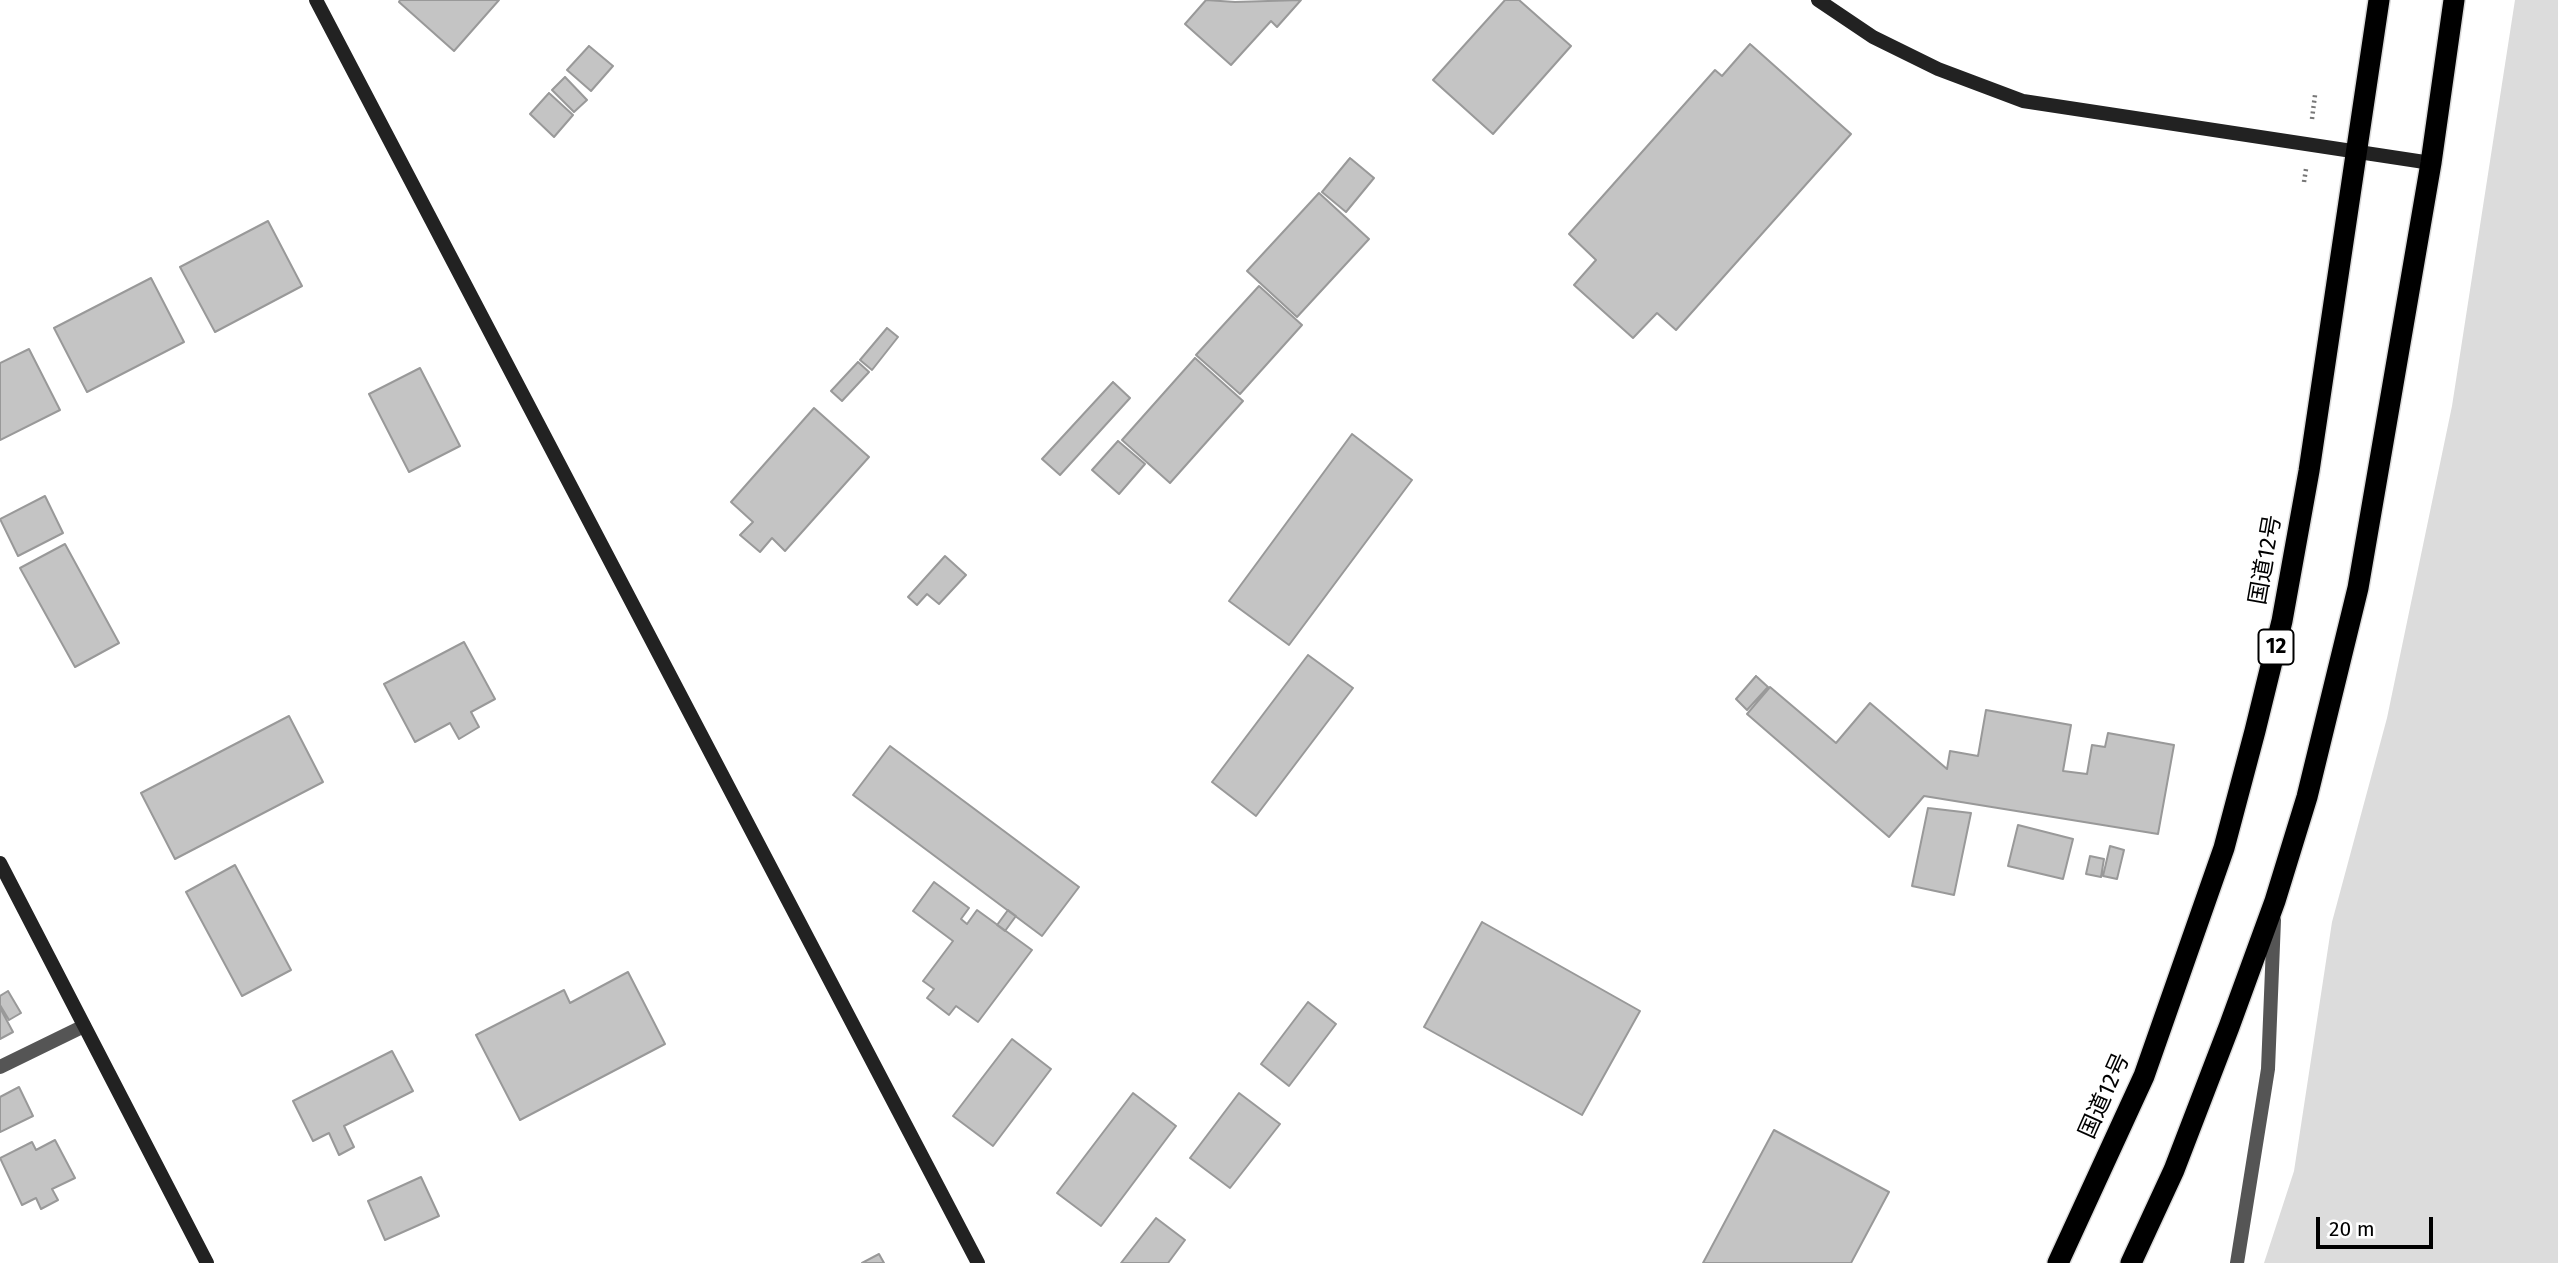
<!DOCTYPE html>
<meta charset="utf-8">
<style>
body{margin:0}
#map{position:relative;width:2558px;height:1263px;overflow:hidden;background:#fff;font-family:"Fira Sans",sans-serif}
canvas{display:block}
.scale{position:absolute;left:2316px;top:1217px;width:117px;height:32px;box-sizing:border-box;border:4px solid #000;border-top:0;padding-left:9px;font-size:21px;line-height:24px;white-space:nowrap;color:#000;-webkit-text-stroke:5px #fff;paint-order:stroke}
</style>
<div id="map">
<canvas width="2558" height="1263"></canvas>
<div class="scale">20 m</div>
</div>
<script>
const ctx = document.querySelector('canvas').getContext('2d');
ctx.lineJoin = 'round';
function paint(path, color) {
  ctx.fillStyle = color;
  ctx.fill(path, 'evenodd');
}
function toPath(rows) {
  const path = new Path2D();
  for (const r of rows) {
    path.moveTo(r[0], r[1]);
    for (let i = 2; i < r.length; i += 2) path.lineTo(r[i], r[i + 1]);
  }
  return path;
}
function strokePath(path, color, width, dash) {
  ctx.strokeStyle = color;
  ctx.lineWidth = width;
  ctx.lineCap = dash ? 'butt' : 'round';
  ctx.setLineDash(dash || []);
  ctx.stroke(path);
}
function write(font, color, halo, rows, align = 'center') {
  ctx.font = font + ' "Fira Sans","Noto Sans JP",sans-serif';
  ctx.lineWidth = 5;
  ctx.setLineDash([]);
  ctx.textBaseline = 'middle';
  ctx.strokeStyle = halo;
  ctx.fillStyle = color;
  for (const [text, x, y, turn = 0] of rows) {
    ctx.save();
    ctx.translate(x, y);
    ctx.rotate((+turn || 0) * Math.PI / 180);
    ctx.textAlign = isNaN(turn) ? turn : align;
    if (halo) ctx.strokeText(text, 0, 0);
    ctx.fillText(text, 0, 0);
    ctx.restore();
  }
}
paint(toPath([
 [2515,0,2558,0,2558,1263,2264,1263,2294,1171,2332,922,2387,718,2452,406]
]), '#dcdcdc');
const building = toPath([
 [400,0,499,0,454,51,399,2,400,0],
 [1206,0,1235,2,1301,0,1277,27,1271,21,1231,65,1185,24,1206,0],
 [1505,0,1519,0,1571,46,1493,134,1433,80,1505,0],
 [1750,44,1851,134,1676,330,1657,313,1633,338,1574,285,1596,260,1569,234,1715,70,1722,76,1750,44],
 [589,46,613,66,591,91,567,70,589,46],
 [565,77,587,100,574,112,552,90,565,77],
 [549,93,573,115,554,137,530,114,549,93],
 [1350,158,1374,178,1346,212,1322,192,1350,158],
 [1319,193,1369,239,1297,317,1247,271,1319,193],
 [268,221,302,286,215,332,180,267,268,221],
 [151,278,184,342,87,392,54,328,151,278],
 [1259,286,1302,325,1240,394,1196,355,1259,286],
 [887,328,898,337,872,370,860,360,887,328],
 [29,349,60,410,0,440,0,363,29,349],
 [1195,358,1243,401,1170,483,1122,440,1195,358],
 [858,362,869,372,842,401,831,391,858,362],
 [420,368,460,446,409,472,369,394,420,368],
 [1113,382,1130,398,1060,475,1042,459,1113,382],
 [814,408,869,457,785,551,772,538,760,552,740,535,753,522,731,502,814,408],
 [1352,434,1412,480,1289,645,1229,601,1352,434],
 [1118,441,1145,464,1119,494,1092,470,1118,441],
 [45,496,63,533,18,556,0,519,45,496],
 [65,544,119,643,75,667,20,568,65,544],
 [945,556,966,575,939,604,927,594,917,605,908,597,945,556],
 [464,642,495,699,471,712,479,727,459,739,450,723,415,742,384,684,464,642],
 [1308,655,1353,688,1256,816,1212,782,1308,655],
 [1756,676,1768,687,1747,710,1736,699,1756,676],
 [1770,687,1836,743,1870,703,1947,769,1950,751,1978,756,1986,710,2071,725,2063,771,2087,774,2092,745,2105,747,2108,733,2174,745,2158,834,1924,796,1889,837,1747,714,1770,687],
 [289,716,323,782,175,859,141,793,289,716],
 [890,746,1079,887,1042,936,853,795,890,746],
 [1928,808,1971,813,1954,895,1912,886,1928,808],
 [2018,825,2073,839,2063,879,2008,866,2018,825],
 [2110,846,2124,850,2117,879,2103,876,2110,846],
 [2090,856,2104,859,2101,877,2086,874,2090,856],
 [235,865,291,970,242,996,186,892,235,865],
 [934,882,969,908,961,919,967,924,977,910,1032,950,978,1022,956,1006,949,1015,927,998,934,989,923,981,953,941,913,911,934,882],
 [1008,910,1016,916,1005,931,997,925,1008,910],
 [1482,922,1640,1011,1582,1115,1424,1027,1482,922],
 [628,972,665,1044,520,1120,476,1035,564,990,570,1003,628,972],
 [8,991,21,1013,9,1020,0,1005,0,996,8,991],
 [1308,1002,1336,1024,1289,1086,1261,1064,1308,1002],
 [0,1008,13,1032,0,1039,0,1008],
 [1012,1039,1051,1069,993,1146,953,1116,1012,1039],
 [392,1051,413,1091,344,1126,354,1147,339,1155,329,1133,313,1141,293,1101,392,1051],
 [19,1087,33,1116,0,1132,0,1097,19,1087],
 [1133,1093,1176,1126,1101,1226,1057,1193,1133,1093],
 [1239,1093,1280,1124,1230,1188,1190,1158,1239,1093],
 [1774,1130,1889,1192,1851,1263,1703,1263,1774,1130],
 [55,1140,75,1178,52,1189,58,1200,41,1209,36,1198,22,1205,0,1158,32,1142,36,1150,55,1140],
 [421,1177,439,1216,385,1240,368,1201,421,1177],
 [1156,1218,1185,1240,1168,1263,1121,1263,1156,1218],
 [879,1254,884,1263,862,1263,879,1254]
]);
paint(building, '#c4c4c4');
strokePath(building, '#999', 2);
const highway = toPath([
 [2058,1263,2144,1076,2224,848,2255,731,2282,621,2309,471,2379,0],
 [2131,1263,2174,1170,2229,1027,2275,901,2307,797,2358,588,2431,163,2454,0]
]);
strokePath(highway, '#dbdbdb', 24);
strokePath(toPath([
 [2312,119,2315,95],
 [2304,182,2306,169]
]), '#777', 4.5, [2, 3.5]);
strokePath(toPath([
 [0,1067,84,1026],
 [2237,1263,2268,1069,2274,920]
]), '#555', 14);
strokePath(toPath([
 [316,0,978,1263],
 [1818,0,1873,37,1938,69,2023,101,2431,163],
 [0,863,207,1263]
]), '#222', 14);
strokePath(highway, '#000', 21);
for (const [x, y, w] of [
 [2276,647,35]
]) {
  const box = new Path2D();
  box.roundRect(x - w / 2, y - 17.5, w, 35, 5);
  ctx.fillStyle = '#fff';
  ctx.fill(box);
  strokePath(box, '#000', 2);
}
write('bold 21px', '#000', null, [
 ["12",2276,647]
]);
write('23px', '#000', '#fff', [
 ["国道12号",2266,560,-80],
 ["国道12号",2105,1096,-66]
]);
</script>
